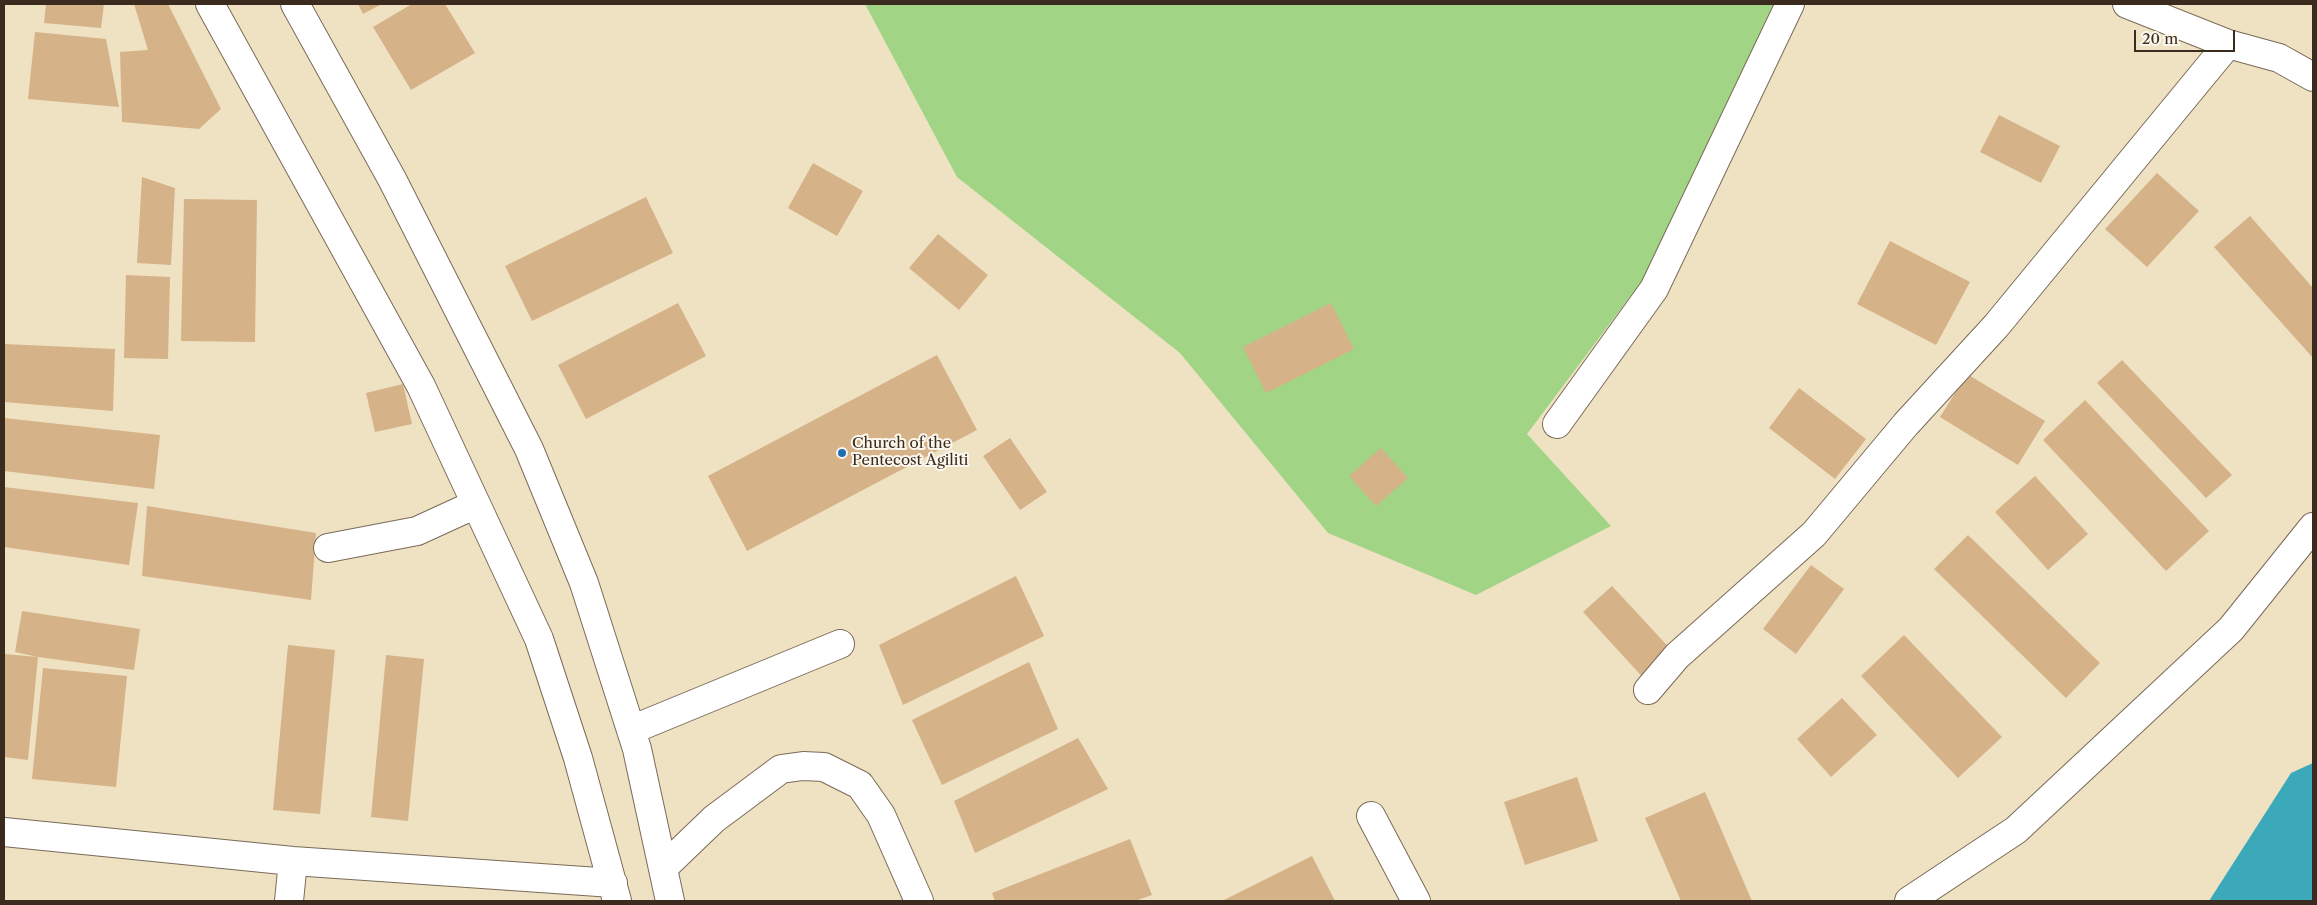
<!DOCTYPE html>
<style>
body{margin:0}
#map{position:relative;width:2317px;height:905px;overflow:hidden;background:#eee2c3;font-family:"Libre Caslon Text",serif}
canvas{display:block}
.frame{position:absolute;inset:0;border:5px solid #3b2a1e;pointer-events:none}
.scale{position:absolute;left:2134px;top:30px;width:101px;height:22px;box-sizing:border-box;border:2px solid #3b2a1e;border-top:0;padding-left:6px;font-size:15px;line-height:18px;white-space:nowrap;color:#3b2a1e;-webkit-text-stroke:4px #fbf7ec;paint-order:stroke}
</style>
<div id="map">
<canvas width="2317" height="905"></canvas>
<div class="frame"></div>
<div class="scale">20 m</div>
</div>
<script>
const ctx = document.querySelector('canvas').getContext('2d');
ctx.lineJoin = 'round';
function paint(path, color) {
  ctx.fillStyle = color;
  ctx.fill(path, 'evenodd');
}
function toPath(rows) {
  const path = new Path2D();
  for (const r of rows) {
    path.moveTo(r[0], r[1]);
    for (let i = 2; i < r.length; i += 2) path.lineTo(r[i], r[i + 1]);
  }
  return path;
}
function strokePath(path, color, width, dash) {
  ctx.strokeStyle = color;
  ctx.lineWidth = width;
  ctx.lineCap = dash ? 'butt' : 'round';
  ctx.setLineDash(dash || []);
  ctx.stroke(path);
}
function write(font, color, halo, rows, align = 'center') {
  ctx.font = font + ' "Libre Caslon Text",serif';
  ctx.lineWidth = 4;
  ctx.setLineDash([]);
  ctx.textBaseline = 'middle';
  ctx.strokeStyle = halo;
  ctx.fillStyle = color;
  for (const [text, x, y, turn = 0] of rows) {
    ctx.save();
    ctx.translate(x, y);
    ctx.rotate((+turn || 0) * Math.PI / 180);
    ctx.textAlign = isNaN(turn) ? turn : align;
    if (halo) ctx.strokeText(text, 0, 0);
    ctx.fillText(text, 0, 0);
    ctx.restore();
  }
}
paint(toPath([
 [865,4,1777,4,1653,266,1527,434,1611,526,1476,595,1328,533,1180,353,957,177]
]), '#a1d585');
paint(toPath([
 [2313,763,2313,901,2209,901,2291,773]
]), '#3ca9bb');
paint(toPath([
 [46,4,104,4,101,28,44,23],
 [134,4,168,4,221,109,199,129,122,122,120,52,148,50],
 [358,4,382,4,363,14],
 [412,4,445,4,475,53,411,90,373,27],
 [35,32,106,39,119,107,28,99],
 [1999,115,2060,146,2041,183,1980,152],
 [813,163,863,191,837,236,788,208],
 [2157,173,2199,211,2147,267,2105,229],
 [142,177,175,188,171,265,137,263],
 [646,197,673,253,532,321,505,266],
 [184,199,257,200,255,342,181,341],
 [2250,216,2313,288,2313,358,2214,247],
 [938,234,988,275,959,310,909,268],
 [1890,241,1970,282,1936,345,1857,304],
 [126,275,170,277,168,359,124,358],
 [678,303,706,356,586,419,558,365],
 [1331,303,1354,349,1266,393,1243,347],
 [4,344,115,349,113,411,4,402],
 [937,355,977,430,747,551,708,476],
 [2122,360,2232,475,2206,498,2097,383],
 [1967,374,2045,421,2018,465,1940,417],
 [403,384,412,424,375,432,366,393],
 [1799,388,1866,439,1835,479,1769,428],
 [2085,400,2209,531,2166,571,2043,440],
 [4,418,160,435,154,489,4,471],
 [1010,438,1047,492,1020,510,983,456],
 [1381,448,1408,478,1376,506,1349,476],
 [2035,476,2088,534,2048,570,1995,512],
 [4,487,138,503,129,565,4,547],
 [147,506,316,533,311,600,142,576],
 [1968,535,2100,663,2066,698,1934,569],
 [1811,565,1844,589,1796,654,1763,629],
 [1016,576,1044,636,903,705,879,645],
 [1612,586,1677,656,1647,682,1583,612],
 [22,611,140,629,134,670,38,657,28,760,4,757,4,654,38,657,15,652],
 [1904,635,2002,737,1958,778,1861,676],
 [288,645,335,650,320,814,273,810],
 [386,655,424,659,408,821,371,817],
 [1029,662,1058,729,942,785,912,720],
 [43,668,127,676,116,787,32,779],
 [1842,698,1877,735,1831,777,1797,739],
 [1078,738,1108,789,975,853,954,801],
 [1577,777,1598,841,1525,865,1504,802],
 [1705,792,1752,901,1681,901,1645,818],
 [1130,839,1152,895,1135,901,995,901,992,893],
 [1312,856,1335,901,1222,901]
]), '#d6b288');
const minor = toPath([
 [210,4,421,386,539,639,578,758,617,901],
 [295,4,392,179,529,449,584,583,637,749,670,901],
 [2127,4,2228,44,2279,58,2313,77],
 [1557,424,1654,289,1790,4],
 [328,548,417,531,476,504],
 [1648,690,1677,656,1814,534,1906,424,1996,326,2228,44],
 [631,730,840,644],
 [1371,816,1416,901],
 [4,832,293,861,613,883],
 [663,868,714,819,781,769,803,766,824,767,860,785,881,815,919,901],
 [289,901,293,861],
 [1909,901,2016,830,2231,629,2313,527]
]);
strokePath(minor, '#7a6a58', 30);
strokePath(minor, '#fff', 28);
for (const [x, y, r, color] of [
 [842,453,5,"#1f6fb2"]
]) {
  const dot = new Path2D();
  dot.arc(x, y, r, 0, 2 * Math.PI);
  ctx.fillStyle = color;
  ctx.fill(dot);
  strokePath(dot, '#fbf7ec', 2);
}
write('15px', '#3b2a1e', '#fbf7ec', [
 ["Church of the",852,444],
 ["Pentecost Agiliti",852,461]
], 'left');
</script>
